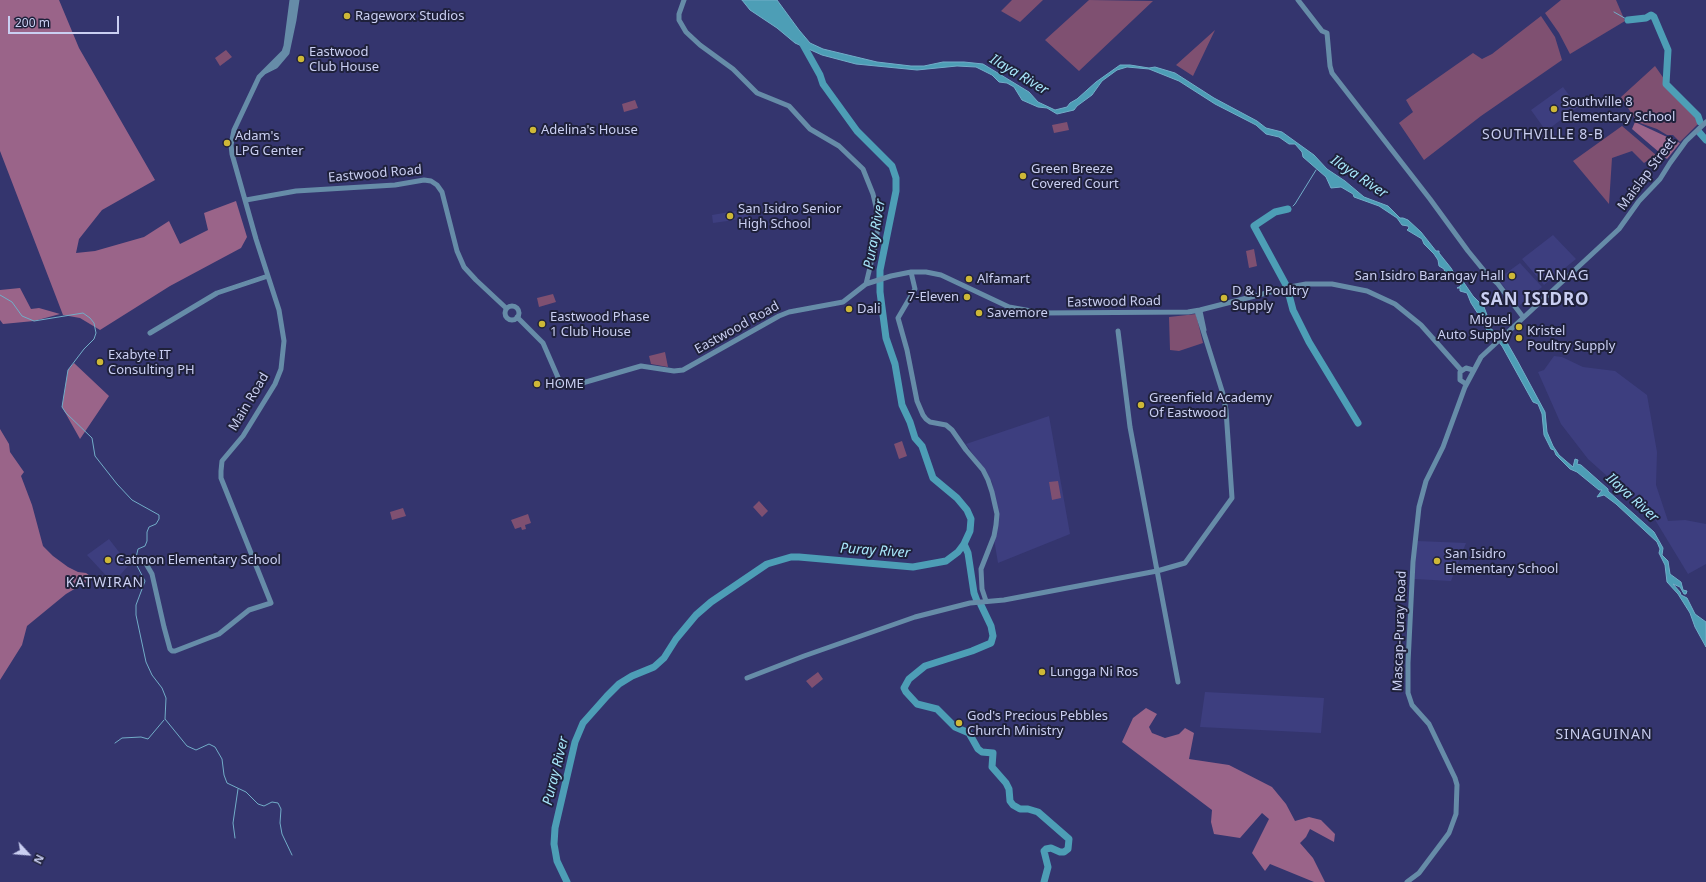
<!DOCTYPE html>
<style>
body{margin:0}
#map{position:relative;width:1706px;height:882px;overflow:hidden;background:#34356e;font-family:"Noto Sans",sans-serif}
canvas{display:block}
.north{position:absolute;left:8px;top:834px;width:40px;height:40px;-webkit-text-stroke:3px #1f213b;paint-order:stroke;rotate:116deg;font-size:11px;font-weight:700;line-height:16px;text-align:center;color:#cacff2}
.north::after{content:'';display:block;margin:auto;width:14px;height:18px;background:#cacff2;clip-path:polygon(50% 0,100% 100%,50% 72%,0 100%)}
.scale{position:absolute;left:8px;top:16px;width:111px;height:18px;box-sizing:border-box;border:2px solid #cacff2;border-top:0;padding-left:5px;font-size:12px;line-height:14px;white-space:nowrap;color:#cacff2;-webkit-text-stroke:3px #1f213b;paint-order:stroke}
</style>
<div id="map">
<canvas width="1706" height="882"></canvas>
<div class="north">N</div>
<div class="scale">200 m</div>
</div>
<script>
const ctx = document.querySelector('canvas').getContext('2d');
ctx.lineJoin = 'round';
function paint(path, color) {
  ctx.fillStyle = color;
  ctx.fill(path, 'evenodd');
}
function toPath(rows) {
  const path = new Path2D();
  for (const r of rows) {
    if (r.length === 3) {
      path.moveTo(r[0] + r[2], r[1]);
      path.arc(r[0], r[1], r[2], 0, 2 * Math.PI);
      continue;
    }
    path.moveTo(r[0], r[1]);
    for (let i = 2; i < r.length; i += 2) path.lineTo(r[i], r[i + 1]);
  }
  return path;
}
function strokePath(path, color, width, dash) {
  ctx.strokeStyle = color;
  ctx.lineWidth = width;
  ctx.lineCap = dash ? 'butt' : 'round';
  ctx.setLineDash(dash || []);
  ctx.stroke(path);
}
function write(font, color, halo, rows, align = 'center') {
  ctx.font = font + ' "Noto Sans",sans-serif';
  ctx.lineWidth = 4;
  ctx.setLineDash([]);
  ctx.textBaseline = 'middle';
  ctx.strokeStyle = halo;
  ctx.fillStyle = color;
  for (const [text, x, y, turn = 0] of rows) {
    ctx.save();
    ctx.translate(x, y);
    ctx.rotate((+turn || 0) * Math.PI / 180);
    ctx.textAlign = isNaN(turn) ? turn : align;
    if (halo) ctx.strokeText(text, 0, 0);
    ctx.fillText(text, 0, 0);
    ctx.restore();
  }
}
paint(toPath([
 [1563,87,1578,107,1546,131,1531,110],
 [747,209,749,218,713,223,712,215],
 [1553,235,1576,259,1544,285,1522,259],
 [1520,263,1542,287,1519,306,1498,279],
 [1554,356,1562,357,1583,367,1615,371,1647,395,1657,452,1656,485,1668,521,1685,520,1706,524,1706,564,1688,574,1654,518,1588,459,1561,424,1538,372,1544,370],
 [1049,416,1070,534,998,563,994,539,998,514,992,482,966,444],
 [109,539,129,565,113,583,87,555],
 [1417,541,1466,543,1451,581,1414,579],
 [1205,692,1324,698,1321,733,1200,727]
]), '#3d3e7f');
paint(toPath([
 [1012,0,1043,0,1020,22,1001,11],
 [1089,0,1153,1,1079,71,1045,40],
 [1561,0,1616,0,1625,21,1570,54,1559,33,1545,13],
 [1541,16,1555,37,1562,60,1481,116,1424,160,1399,123,1413,112,1406,100,1473,53,1482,59,1492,54],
 [1215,30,1193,76,1176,65],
 [226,50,232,57,220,66,215,58],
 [1655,66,1674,93,1694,111,1699,123,1680,142,1673,135,1667,135,1657,129,1637,122,1621,97],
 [635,100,638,108,624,112,622,104],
 [1067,122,1069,130,1054,133,1052,125],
 [1622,126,1656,155,1644,163,1632,151,1612,158,1609,204,1573,161],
 [1254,249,1257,266,1249,268,1246,251],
 [553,294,556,302,539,307,537,298],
 [1196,314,1203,343,1179,351,1170,350,1169,317],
 [665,352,668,367,651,364,649,356],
 [902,441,907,456,899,459,894,444],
 [1058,481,1061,498,1052,500,1049,482],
 [759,501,768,511,762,517,753,507],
 [403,508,406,516,392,520,390,512],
 [528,514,531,523,525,525,526,529,522,530,521,527,515,529,511,520],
 [818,672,823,679,812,688,806,681]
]), '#7f5071');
paint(toPath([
 [0,0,59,0,79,48,155,180,102,210,79,239,76,253,95,251,144,237,169,221,180,244,208,230,204,213,236,201,247,237,241,248,170,286,100,330,80,318,63,315,0,151],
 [1635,122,1680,143,1667,159,1632,129],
 [20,288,31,309,39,308,60,314,34,321,3,324,0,320,0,290],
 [74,363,109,396,80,439,62,407,68,370],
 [0,429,9,444,10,452,24,472,21,476,32,505,43,546,53,556,68,567,78,572,86,573,93,578,66,594,27,626,22,645,0,680],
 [1146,708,1157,714,1149,727,1152,733,1165,738,1179,734,1185,728,1194,733,1189,759,1229,765,1272,787,1286,804,1295,821,1309,817,1321,820,1335,834,1334,842,1310,829,1306,837,1300,843,1313,858,1325,882,1314,882,1270,864,1265,871,1252,853,1269,819,1262,813,1240,838,1214,834,1211,822,1212,810,1122,742,1133,718]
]), '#9a6489');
const water = toPath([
 [742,0,777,0,799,30,810,43,823,49,877,62,911,66,924,66,943,62,964,62,983,64,1029,92,1038,102,1055,110,1067,107,1070,103,1077,99,1096,82,1120,65,1130,65,1149,68,1155,67,1175,73,1214,98,1257,121,1266,128,1282,132,1314,155,1327,169,1345,181,1364,197,1388,206,1400,218,1403,218,1408,220,1421,232,1436,251,1439,251,1439,253,1451,268,1454,273,1458,274,1473,296,1484,307,1487,315,1486,321,1487,326,1505,339,1517,360,1545,412,1547,432,1553,446,1559,455,1573,467,1575,459,1578,460,1577,464,1581,465,1608,489,1608,491,1654,532,1663,548,1662,555,1668,561,1670,574,1681,582,1683,590,1687,591,1686,594,1684,594,1680,587,1673,584,1680,592,1681,595,1687,598,1695,614,1706,622,1706,647,1695,627,1690,613,1678,594,1667,582,1665,565,1659,553,1660,549,1657,542,1616,504,1604,495,1597,497,1602,490,1599,490,1577,472,1570,469,1556,455,1554,450,1551,449,1544,435,1542,414,1538,404,1533,402,1502,346,1494,336,1491,334,1491,331,1488,331,1482,324,1482,320,1471,303,1467,293,1460,291,1460,288,1457,288,1461,286,1456,280,1452,279,1454,276,1450,274,1446,276,1444,269,1439,266,1438,260,1434,254,1424,244,1422,239,1407,230,1409,228,1408,226,1402,225,1397,218,1379,206,1354,197,1353,194,1341,187,1331,188,1326,177,1303,157,1302,152,1295,144,1289,144,1279,137,1266,134,1256,125,1215,104,1179,81,1149,69,1127,67,1117,70,1102,81,1092,95,1077,106,1074,110,1057,114,1047,108,1038,107,1022,100,1014,87,1007,83,999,82,992,75,976,67,957,66,917,70,856,64,822,55,795,43,777,28,750,10,742,0]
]);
paint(water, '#4d9eb6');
strokePath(water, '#72adc8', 1);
strokePath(toPath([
 [1614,12,1628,20],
 [1293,206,1295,204,1316,170],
 [0,295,12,302,22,316,34,321,83,313,90,318,94,323,96,333,94,339,84,349,68,370,62,407,66,413,92,438,95,456,117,484,132,500,159,515,159,519,156,524,149,527,147,532,147,541,145,546,138,549,135,562,145,581,136,605,136,615,146,662,152,675,162,688,166,698,165,719,187,746,196,750,209,744,215,747,222,759,224,775,227,783,246,792,258,804,264,806,272,802,278,803,281,809,280,823,282,834,292,855],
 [115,743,122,738,141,737,148,739,164,720],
 [235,838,233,823,238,789]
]), '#72adc8', 1);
strokePath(toPath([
 [1628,20,1646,18,1651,15,1654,17,1668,50,1666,84,1698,116,1700,122],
 [1699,132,1706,140],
 [1286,285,1254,226,1275,212,1288,209],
 [1288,291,1293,310,1309,342,1358,423],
 [964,544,968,553,974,593,977,601],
 [981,605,991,626,993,636,991,643,972,651,925,666,909,679,904,688,906,692,917,704,937,709,955,727,969,733,978,749,982,752,993,753,992,767,1006,783,1009,789,1010,801,1013,805,1020,809,1028,809,1038,812,1069,839,1068,849,1064,852,1060,852,1051,848,1046,849,1044,851,1048,867,1044,882],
 [567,882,557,861,554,844,555,828,575,742,583,723,607,696,619,684,632,676,654,667,664,658,676,639,696,615,711,602,767,564,791,557,799,557,913,567,946,561,958,552,964,544,970,531,971,519,967,510,957,498,933,478,922,446,915,438,910,422,902,405,895,364,886,338,880,292,880,270,896,191,896,178,892,166,857,131,823,84,820,75,801,41]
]), '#4d9eb6', 7);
strokePath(toPath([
 [684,0,679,14,679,20,686,32,700,45,733,69,757,93,789,106,810,129,839,146,863,169,873,194,877,211,878,225,876,242,866,284],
 [1298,0,1322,31,1327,33,1330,66,1332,73,1430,199,1468,251,1486,273,1498,284,1523,317],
 [264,72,276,66,287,53,294,20,297,0],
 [246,200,296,191,395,185,424,180,431,181,437,185,442,192,457,251,464,267,476,280,506,308],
 [911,272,915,289,898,318,907,350,917,401,923,415,926,419,930,422,946,425,952,430,966,450,983,470,988,480,992,492,997,514,996,525,994,536,981,569,982,589,986,601],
 [512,313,7],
 [1200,311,1204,330],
 [517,317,543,343,560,382,566,385,572,386,641,366,674,371,683,370,779,316,789,312,843,302,866,284,891,276,911,272,926,272,941,275,1009,307,1042,313,1188,312,1200,310,1290,287,1306,284,1332,284,1367,291,1395,304,1421,325,1461,370],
 [1118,331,1130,427,1178,682],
 [150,333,217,293,268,276],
 [1466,384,1460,380,1460,372,1466,368,1473,370],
 [145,562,152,574,164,627,170,649,172,651,175,651,219,634,249,610,271,603,221,478,221,471,222,461,243,436,275,384,281,369,284,341,279,310,256,239,232,154,231,145,234,130,259,77,284,52,286,46,292,0],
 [747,678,804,656,915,617,970,603,1004,600,1157,571,1185,563,1232,498,1226,410,1223,394,1197,311],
 [1407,882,1419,873,1449,833,1456,814,1457,785,1455,778,1429,724,1412,705,1408,693,1408,663,1413,562,1419,507,1426,481,1443,447,1465,387,1481,357,1619,229,1639,201,1660,179,1670,163,1686,141,1706,122]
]), '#668ca8', 5);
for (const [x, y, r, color] of [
 [347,16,4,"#ceb837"],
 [301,59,4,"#ceb837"],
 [1554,109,4,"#ceb837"],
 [533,130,4,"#ceb837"],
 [227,143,4,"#ceb837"],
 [1023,176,4,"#ceb837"],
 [730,216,4,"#ceb837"],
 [1512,276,4,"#ceb837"],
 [969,279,4,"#ceb837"],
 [967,297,4,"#ceb837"],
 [1224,298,4,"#ceb837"],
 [849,309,4,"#ceb837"],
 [979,313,4,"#ceb837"],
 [542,324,4,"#ceb837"],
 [1519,327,4,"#ceb837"],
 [1519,338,4,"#ceb837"],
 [100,362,4,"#ceb837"],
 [537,384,4,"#ceb837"],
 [1141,405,4,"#ceb837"],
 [108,560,4,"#ceb837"],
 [1437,561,4,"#ceb837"],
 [1042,672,4,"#ceb837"],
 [959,723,4,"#ceb837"]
]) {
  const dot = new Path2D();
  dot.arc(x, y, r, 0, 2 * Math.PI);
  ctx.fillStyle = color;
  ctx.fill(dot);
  strokePath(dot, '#1f213b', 1.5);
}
write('13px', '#cacff2', '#1f213b', [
 ["Rageworx Studios",355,16],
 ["Eastwood",309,52],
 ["Club House",309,67],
 ["Southville 8",1562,102],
 ["Elementary School",1562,117],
 ["Adelina's House",541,130],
 ["Adam's",235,136],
 ["LPG Center",235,151],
 ["Green Breeze",1031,169],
 ["Covered Court",1031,184],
 ["San Isidro Senior",738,209],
 ["High School",738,224],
 ["San Isidro Barangay Hall",1504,276,"right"],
 ["Alfamart",977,279],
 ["D & J Poultry",1232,291],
 ["Supply",1232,306],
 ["7-Eleven",959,297,"right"],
 ["Dali",857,309],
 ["Savemore",987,313],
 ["Eastwood Phase",550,317],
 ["1 Club House",550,332],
 ["Miguel",1511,320,"right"],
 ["Auto Supply",1511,335,"right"],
 ["Kristel",1527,331],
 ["Poultry Supply",1527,346],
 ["Exabyte IT",108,355],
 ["Consulting PH",108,370],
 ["HOME",545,384],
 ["Greenfield Academy",1149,398],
 ["Of Eastwood",1149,413],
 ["San Isidro",1445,554],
 ["Elementary School",1445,569],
 ["Catmon Elementary School",116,560],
 ["Lungga Ni Ros",1050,672],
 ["God's Precious Pebbles",967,716],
 ["Church Ministry",967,731]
], 'left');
write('13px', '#cacff2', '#1f213b', [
 ["Eastwood Road",375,174,-5],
 ["Maislap Street",1647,174,-53],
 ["Eastwood Road",1114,302,-1],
 ["Eastwood Road",737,328,-29],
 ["Main Road",249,402,-59],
 ["Mascap-Puray Road",1400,631,-88]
]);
write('italic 14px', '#a8e7fb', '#1f213b', [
 ["Ilaya River",1019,75,31],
 ["Ilaya River",1359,177,34],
 ["Puray River",875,234,-80],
 ["Ilaya River",1632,498,42],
 ["Puray River",875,551,4],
 ["Puray River",556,771,-76]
]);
ctx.letterSpacing = '1px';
write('14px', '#cacff2', '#1f213b', [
 ["SOUTHVILLE 8-B",1543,135],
 ["KATWIRAN",105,583],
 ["SINAGUINAN",1604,735]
]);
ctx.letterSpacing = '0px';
ctx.letterSpacing = '1px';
write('15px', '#cacff2', '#1f213b', [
 ["TANAG",1563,276]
]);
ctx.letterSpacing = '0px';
ctx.letterSpacing = '1px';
write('bold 17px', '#cacff2', '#1f213b', [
 ["SAN ISIDRO",1535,300]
]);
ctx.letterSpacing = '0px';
</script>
